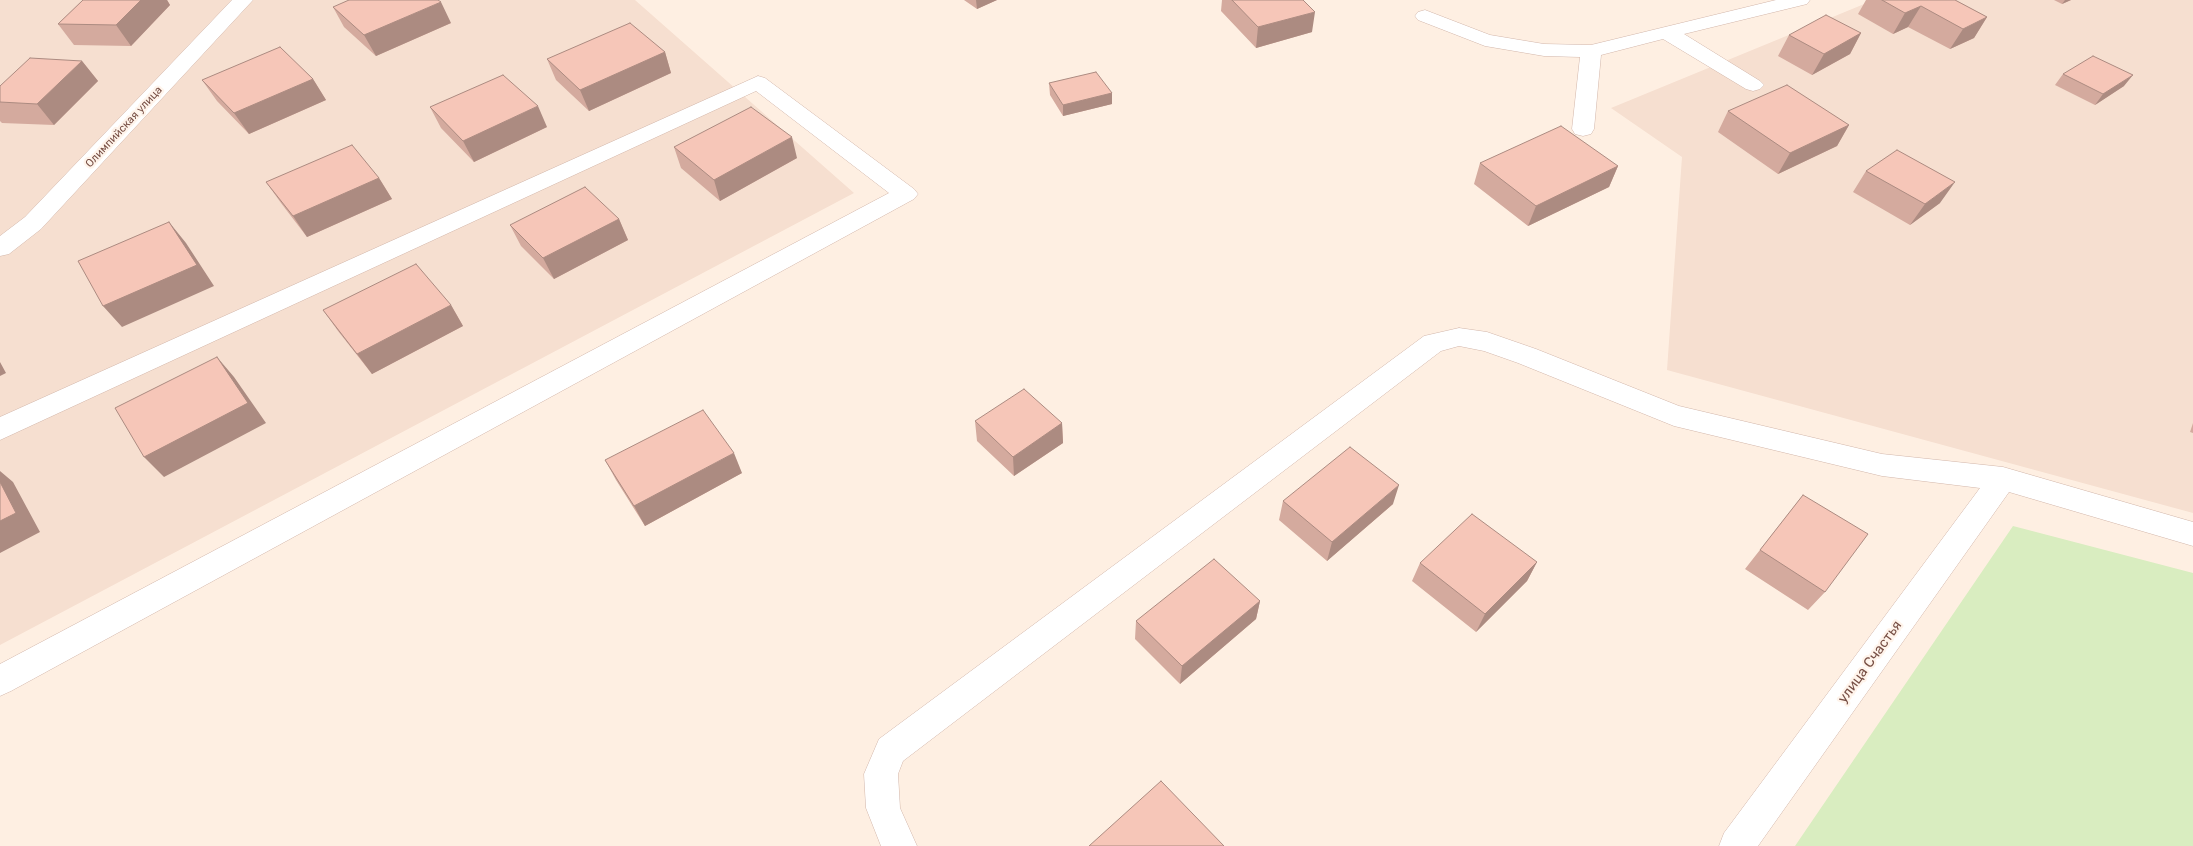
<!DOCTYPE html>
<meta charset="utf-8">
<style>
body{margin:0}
canvas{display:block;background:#feefe2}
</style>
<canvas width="2193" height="846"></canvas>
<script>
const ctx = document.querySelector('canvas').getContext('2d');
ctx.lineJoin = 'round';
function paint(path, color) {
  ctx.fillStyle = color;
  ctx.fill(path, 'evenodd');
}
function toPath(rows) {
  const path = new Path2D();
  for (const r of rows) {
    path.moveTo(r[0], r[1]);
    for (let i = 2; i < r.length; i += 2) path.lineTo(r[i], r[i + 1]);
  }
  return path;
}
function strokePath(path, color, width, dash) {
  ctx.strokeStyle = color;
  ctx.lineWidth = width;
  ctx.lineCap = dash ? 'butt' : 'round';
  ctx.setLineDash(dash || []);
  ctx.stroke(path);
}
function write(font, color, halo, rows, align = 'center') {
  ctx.font = font + ' Rubik,sans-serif';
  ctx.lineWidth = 4.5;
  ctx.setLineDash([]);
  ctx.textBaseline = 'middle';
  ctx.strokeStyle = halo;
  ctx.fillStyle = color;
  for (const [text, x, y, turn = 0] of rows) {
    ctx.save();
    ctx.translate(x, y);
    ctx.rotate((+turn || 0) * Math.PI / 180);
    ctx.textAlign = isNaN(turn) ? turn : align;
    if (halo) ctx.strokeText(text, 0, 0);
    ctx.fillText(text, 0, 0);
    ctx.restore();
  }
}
paint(toPath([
 [0,0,635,0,854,193,0,645],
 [1874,0,2193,0,2193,513,1667,370,1682,157,1611,108]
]), '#f6dfd0');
paint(toPath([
 [2013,526,2193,573,2193,846,1795,846]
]), '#d9edc0');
const minor = toPath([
 [232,0,253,0,41,229,9,254,0,256,0,236,25,217,232,0],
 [1776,0,1810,0,1807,4,1684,34,1760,81,1764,85,1760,89,1753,91,1746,89,1663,39,1601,55,1594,129,1591,134,1583,136,1575,134,1572,129,1580,57,1544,56,1485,46,1418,20,1415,16,1418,12,1425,10,1490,35,1544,44,1591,45,1776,0],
 [758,76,765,78,914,189,918,194,914,199,11,691,0,696,0,664,889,193,756,91,0,440,0,417,758,76],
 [1459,328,1487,332,1536,349,1679,406,1882,454,2003,467,2193,522,2193,546,2009,492,1758,846,1719,846,1724,833,1980,488,1882,476,1674,426,1518,363,1484,351,1459,346,1441,351,903,761,898,774,900,808,917,846,881,846,866,808,864,774,879,739,1424,336,1459,328]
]);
strokePath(minor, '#d2b6aa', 1);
paint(minor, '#fff');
paint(toPath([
 [83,0,167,0,170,5,131,46,74,45,58,24],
 [964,0,997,0,977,9],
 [1222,0,1303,0,1312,32,1256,48,1221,11],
 [1866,0,1955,0,1987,17,1974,38,1950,49,1908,27,1893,34,1858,14],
 [2054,0,2071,0,2062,4],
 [333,7,451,23,376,56,344,27],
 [1861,33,1850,54,1812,75,1778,56,1789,35],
 [665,52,671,73,589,111,556,80,547,59],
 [82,61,98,81,54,125,2,123,0,121,0,86],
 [2063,74,2124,86,2095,105,2055,85],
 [313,79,326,100,249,134,217,101,202,80],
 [1049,83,1112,93,1112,104,1063,116,1050,95],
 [430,107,547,127,474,162,441,128],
 [1728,111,1849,125,1837,146,1778,174,1718,132],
 [674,147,797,158,720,201,681,168],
 [1480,163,1618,166,1609,187,1528,226,1474,184],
 [1866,171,1940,203,1910,225,1853,192],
 [379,178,392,199,307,237,281,203,266,182],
 [619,219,628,240,554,279,521,246,510,225],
 [451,305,463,326,372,374,338,331,323,310],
 [975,421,1062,423,1063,443,1014,476,977,441],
 [2193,423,2193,433,2190,432],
 [605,460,742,473,645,526,616,480],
 [1803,495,1825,592,1808,610,1745,569],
 [1283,501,1393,504,1327,561,1279,520],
 [1537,562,1527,581,1476,632,1412,581,1420,563],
 [1260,601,1256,619,1180,684,1135,639,1136,621]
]), '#d4aa9e');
paint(toPath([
 [141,0,167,0,170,5,131,46,116,25],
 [976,0,997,0,977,9],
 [2065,0,2071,0,2062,4],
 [441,2,451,23,376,56,364,35],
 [1921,6,1908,27,1893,34,1905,13],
 [1315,12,1312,32,1256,48,1258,27],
 [1987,17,1974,38,1950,49,1963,29],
 [1861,33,1850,54,1812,75,1824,54],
 [665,52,671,73,589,111,580,90],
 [82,61,98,81,54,125,37,104],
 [2133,75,2124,86,2095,105,2103,94],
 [313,79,326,100,249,134,234,113],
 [1112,93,1112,104,1063,116,1063,105],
 [538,106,547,127,474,162,463,141],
 [1849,125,1837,146,1778,174,1790,153],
 [792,137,797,158,720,201,714,180],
 [1618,166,1609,187,1528,226,1536,206],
 [379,178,392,199,307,237,293,216],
 [1955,182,1940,203,1910,225,1925,204],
 [619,219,628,240,554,279,543,258],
 [169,222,186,243,214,286,122,327,103,306],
 [451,305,463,326,372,374,357,354],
 [217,357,234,377,266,423,164,477,144,457],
 [0,362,6,373,0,376],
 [1062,423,1063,443,1014,476,1013,457],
 [734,453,742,473,645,526,634,506],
 [0,471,13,482,40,532,0,553],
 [1399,485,1393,504,1327,561,1332,542],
 [1537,562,1527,581,1476,632,1485,614],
 [1260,601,1256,619,1180,684,1182,666]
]), '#ac8b81');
const building = toPath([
 [83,0,141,0,116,25,58,24,83,0],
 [349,0,438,0,441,2,364,35,333,7,349,0],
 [1232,0,1303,0,1315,12,1258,27,1232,0],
 [1882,0,1955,0,1987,17,1963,29,1921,6,1905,13,1882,0],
 [1826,15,1861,33,1824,54,1789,35,1826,15],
 [630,23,665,52,580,90,547,59,630,23],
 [280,47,313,79,234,113,202,80,280,47],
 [2093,56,2133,75,2103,94,2063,74,2093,56],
 [30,58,82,61,37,104,0,102,0,86,30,58],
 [1096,72,1112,93,1063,105,1049,83,1096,72],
 [503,75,538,106,463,141,430,107,503,75],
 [1787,85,1849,125,1790,153,1728,111,1787,85],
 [751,107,792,137,714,180,674,147,751,107],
 [1561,126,1618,166,1536,206,1480,163,1561,126],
 [352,145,379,178,293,216,266,182,352,145],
 [1897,150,1955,182,1925,204,1866,171,1897,150],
 [585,187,619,219,543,258,510,225,585,187],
 [169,222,197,265,103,306,78,261,169,222],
 [416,264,451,305,357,354,323,310,416,264],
 [217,357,248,403,144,457,115,408,217,357],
 [1024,389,1062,423,1013,457,975,421,1024,389],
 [703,410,734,453,634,506,605,460,703,410],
 [1350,447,1399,485,1332,542,1283,501,1350,447],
 [0,482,16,513,0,521,0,482],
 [1803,495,1868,534,1825,592,1760,550,1803,495],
 [1472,514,1537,562,1485,614,1420,563,1472,514],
 [1214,559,1260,601,1182,666,1136,621,1214,559],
 [1161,781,1224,846,1089,846,1161,781]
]);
paint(building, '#f6c6b8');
strokePath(building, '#ac8b81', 1);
write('11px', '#785046', '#fff4eb', [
 ["Олимпийская улица",124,127,-47]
]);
write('14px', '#785046', '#fff4eb', [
 ["улица Счастья",1870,662,-54]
]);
</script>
